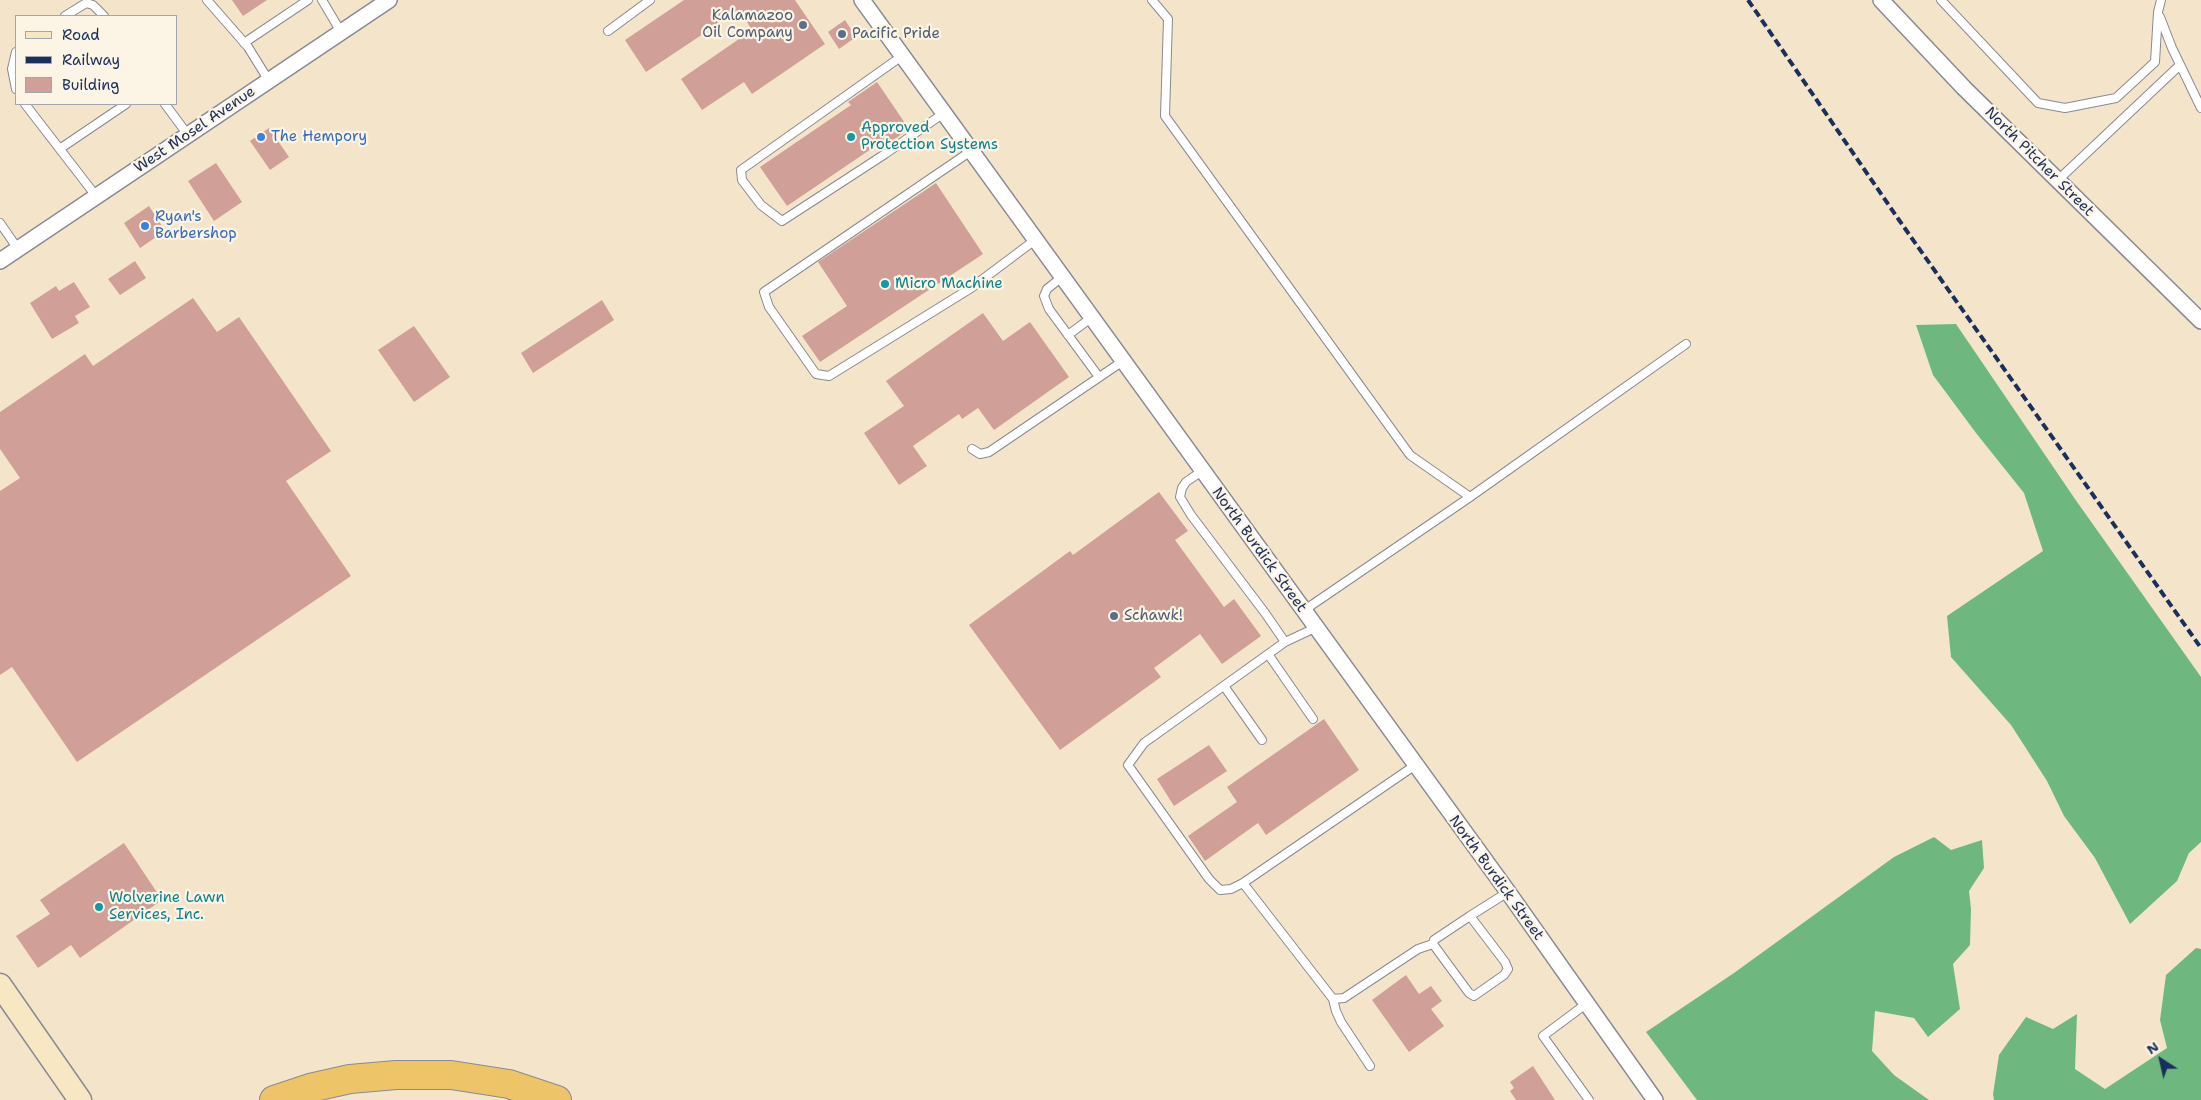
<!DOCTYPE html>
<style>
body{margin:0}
#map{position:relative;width:2201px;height:1100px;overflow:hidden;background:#f4e5ca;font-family:"Shantell Sans",sans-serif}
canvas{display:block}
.legend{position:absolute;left:15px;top:15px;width:162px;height:90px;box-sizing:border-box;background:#fcf5e5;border:1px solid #a2a6af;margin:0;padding:6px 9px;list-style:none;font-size:15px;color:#1b2f5e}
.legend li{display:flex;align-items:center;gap:10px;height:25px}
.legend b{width:25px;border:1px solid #a2a6af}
.north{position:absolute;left:2136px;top:1035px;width:50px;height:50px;-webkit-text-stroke:4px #fcf5e5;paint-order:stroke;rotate:325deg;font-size:14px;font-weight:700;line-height:20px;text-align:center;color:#1b2f5e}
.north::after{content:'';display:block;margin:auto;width:18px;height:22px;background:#1b2f5e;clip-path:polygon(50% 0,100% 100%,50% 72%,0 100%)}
</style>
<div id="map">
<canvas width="2201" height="1100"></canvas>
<ul class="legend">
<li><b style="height:6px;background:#f8e7c3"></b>Road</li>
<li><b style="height:6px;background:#1b2f5e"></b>Railway</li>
<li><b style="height:14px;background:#d09f97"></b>Building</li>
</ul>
<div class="north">N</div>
</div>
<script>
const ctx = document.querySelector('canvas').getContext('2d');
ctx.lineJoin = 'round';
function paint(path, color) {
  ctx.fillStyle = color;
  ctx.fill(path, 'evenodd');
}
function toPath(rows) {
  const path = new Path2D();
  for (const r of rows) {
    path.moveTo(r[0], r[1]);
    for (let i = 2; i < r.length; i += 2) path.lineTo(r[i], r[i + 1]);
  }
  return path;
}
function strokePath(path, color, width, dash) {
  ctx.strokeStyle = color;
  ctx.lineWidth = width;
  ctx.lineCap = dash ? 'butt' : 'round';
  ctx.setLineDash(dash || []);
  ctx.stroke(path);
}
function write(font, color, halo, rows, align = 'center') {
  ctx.font = font + ' "Shantell Sans",sans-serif';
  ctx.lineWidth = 4.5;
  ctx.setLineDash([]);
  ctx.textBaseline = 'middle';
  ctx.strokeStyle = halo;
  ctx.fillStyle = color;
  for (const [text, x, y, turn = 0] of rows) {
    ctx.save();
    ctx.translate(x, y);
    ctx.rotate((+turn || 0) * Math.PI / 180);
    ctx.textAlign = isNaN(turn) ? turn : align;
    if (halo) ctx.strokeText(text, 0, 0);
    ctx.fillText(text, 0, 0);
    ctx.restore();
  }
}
paint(toPath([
 [1956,324,2075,499,2201,677,2201,842,2189,853,2177,881,2130,924,2095,858,2064,816,2047,781,2011,725,1951,657,1947,616,2043,551,2024,493,1976,433,1933,375,1916,325],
 [1934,837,1951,850,1982,840,1984,868,1969,891,1971,909,1970,945,1953,964,1960,1009,1928,1037,1914,1018,1875,1011,1872,1051,1894,1075,1929,1100,1697,1100,1646,1032,1734,973,1894,857],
 [2196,948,2201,949,2201,1100,1994,1100,1993,1094,1999,1055,2026,1017,2053,1029,2077,1014,2075,1069,2105,1089,2167,1048,2160,1020,2166,975]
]), '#6eb87f');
paint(toPath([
 [232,0,267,0,243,16],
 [684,0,795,0,825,44,752,94,744,82,702,110,681,79,752,30,739,10,646,72,625,40],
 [845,20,856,37,839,49,828,32],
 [877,82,909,129,880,149,877,145,787,206,760,167,851,105,848,102],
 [269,128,289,157,270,170,250,141],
 [216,163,242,202,214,221,188,181],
 [936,183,983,254,820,362,802,336,847,306,818,262],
 [149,206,165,231,140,248,124,223],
 [135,261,146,278,120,295,108,279],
 [74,282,90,307,75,316,79,323,52,339,30,303,56,286,59,291],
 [193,298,217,332,239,317,331,451,286,481,351,576,77,762,12,667,0,675,0,491,20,478,0,449,0,412,85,354,93,366],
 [602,300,614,320,533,373,521,353],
 [983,313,1003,341,1030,322,1069,377,994,430,978,408,962,419,959,414,913,446,927,466,899,485,864,433,904,406,886,381],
 [414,326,450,377,414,402,378,350],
 [1159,492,1188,531,1175,540,1224,607,1234,599,1261,636,1222,664,1200,634,1154,668,1161,677,1060,750,969,625,1070,551,1073,555],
 [1324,719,1359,770,1266,835,1258,823,1205,861,1188,836,1237,802,1227,787],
 [1209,745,1227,771,1174,806,1157,779],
 [124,843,162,900,80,958,71,945,38,968,16,936,50,914,40,900],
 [1406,975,1419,994,1431,986,1442,1001,1431,1009,1444,1026,1409,1052,1372,1000],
 [1533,1066,1555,1100,1516,1100,1510,1091,1514,1088,1510,1082]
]), '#d09f97');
const lane = toPath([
 [207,0,248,47,269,81],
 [322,0,341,32],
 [1152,0,1168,19,1165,116,1410,455,1470,497],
 [1941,0,2038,103,2065,108,2116,98,2155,62,2158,12,2161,0],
 [65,16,86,3,93,5,104,16],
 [2160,17,2172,48,2201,108],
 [608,31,650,0],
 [244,43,308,0],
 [16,52,12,69,16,89],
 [902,56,741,170,742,180,761,205,782,221,885,154,944,113],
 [25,104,96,196],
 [165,104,188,135],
 [61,148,126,104],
 [971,151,764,292,769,307,816,374,829,376,971,288,1035,240],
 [2058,180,2180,65],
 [0,223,18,249],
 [1062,277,1047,289,1044,296,1049,309,1099,377],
 [1068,335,1091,318],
 [972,449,980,454,989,452,1123,361],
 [1202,471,1186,482,1182,488,1180,497,1191,515,1265,613,1285,642],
 [1303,611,1470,497,1686,344],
 [1315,628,1285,642,1144,743,1128,765,1209,879,1220,890,1231,889,1243,883,1414,766],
 [1268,654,1313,719],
 [1224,686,1262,740],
 [1243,883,1333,999,1344,998,1418,949,1433,944],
 [1470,916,1505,962,1508,969,1504,975,1474,996,1469,993,1433,944,1434,940,1470,916,1508,892],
 [1333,999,1336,1011,1341,1022,1370,1066],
 [1586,1004,1543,1036,1589,1100]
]);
const street = toPath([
 [862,0,1508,892,1655,1100],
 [1881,0,1964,88,2201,321],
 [0,261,389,0]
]);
const secondary = toPath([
 [0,985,80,1100]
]);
const highway = toPath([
 [274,1100,310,1088,350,1079,396,1075,451,1075,509,1084,557,1100]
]);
strokePath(lane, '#888a94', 10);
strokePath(street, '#888a94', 18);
strokePath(secondary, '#888a94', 25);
strokePath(highway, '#888a94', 30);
strokePath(lane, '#fff', 8);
strokePath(street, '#fff', 15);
strokePath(secondary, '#f8e7c3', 22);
strokePath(highway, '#eec469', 28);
strokePath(toPath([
 [1748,0,1899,220,2201,648]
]), '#1b2f5e', 4, [8, 4]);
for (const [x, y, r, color] of [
 [803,25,5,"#5c6f8a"],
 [842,34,5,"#5c6f8a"],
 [261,137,5,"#3f7fe0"],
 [851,137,5,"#0f9aa8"],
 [145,226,5,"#3f7fe0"],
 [885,284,5,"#0f9aa8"],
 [1114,616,5,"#5c6f8a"],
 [99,907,5,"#0f9aa8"]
]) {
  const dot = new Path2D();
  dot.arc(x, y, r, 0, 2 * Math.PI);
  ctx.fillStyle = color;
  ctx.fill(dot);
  strokePath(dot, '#fcf5e5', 2);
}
write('15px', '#4e5e75', '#fcf5e5', [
 ["Kalamazoo",793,16,"right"],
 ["Oil Company",793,33,"right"],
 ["Pacific Pride",852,34],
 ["Schawk!",1124,616]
], 'left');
write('15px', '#0d838f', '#fcf5e5', [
 ["Approved",861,128],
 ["Protection Systems",861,145],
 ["Micro Machine",895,284],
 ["Wolverine Lawn",109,898],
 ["Services, Inc.",109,915]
], 'left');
write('15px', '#1b2f5e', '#fcf5e5', [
 ["West Mosel Avenue",195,130,-34],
 ["North Pitcher Street",2039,162,45],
 ["North Burdick Street",1259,550,54],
 ["North Burdick Street",1496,878,54]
]);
write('15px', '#366cbe', '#fcf5e5', [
 ["The Hempory",271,137],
 ["Ryan's",155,217],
 ["Barbershop",155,234]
], 'left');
</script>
